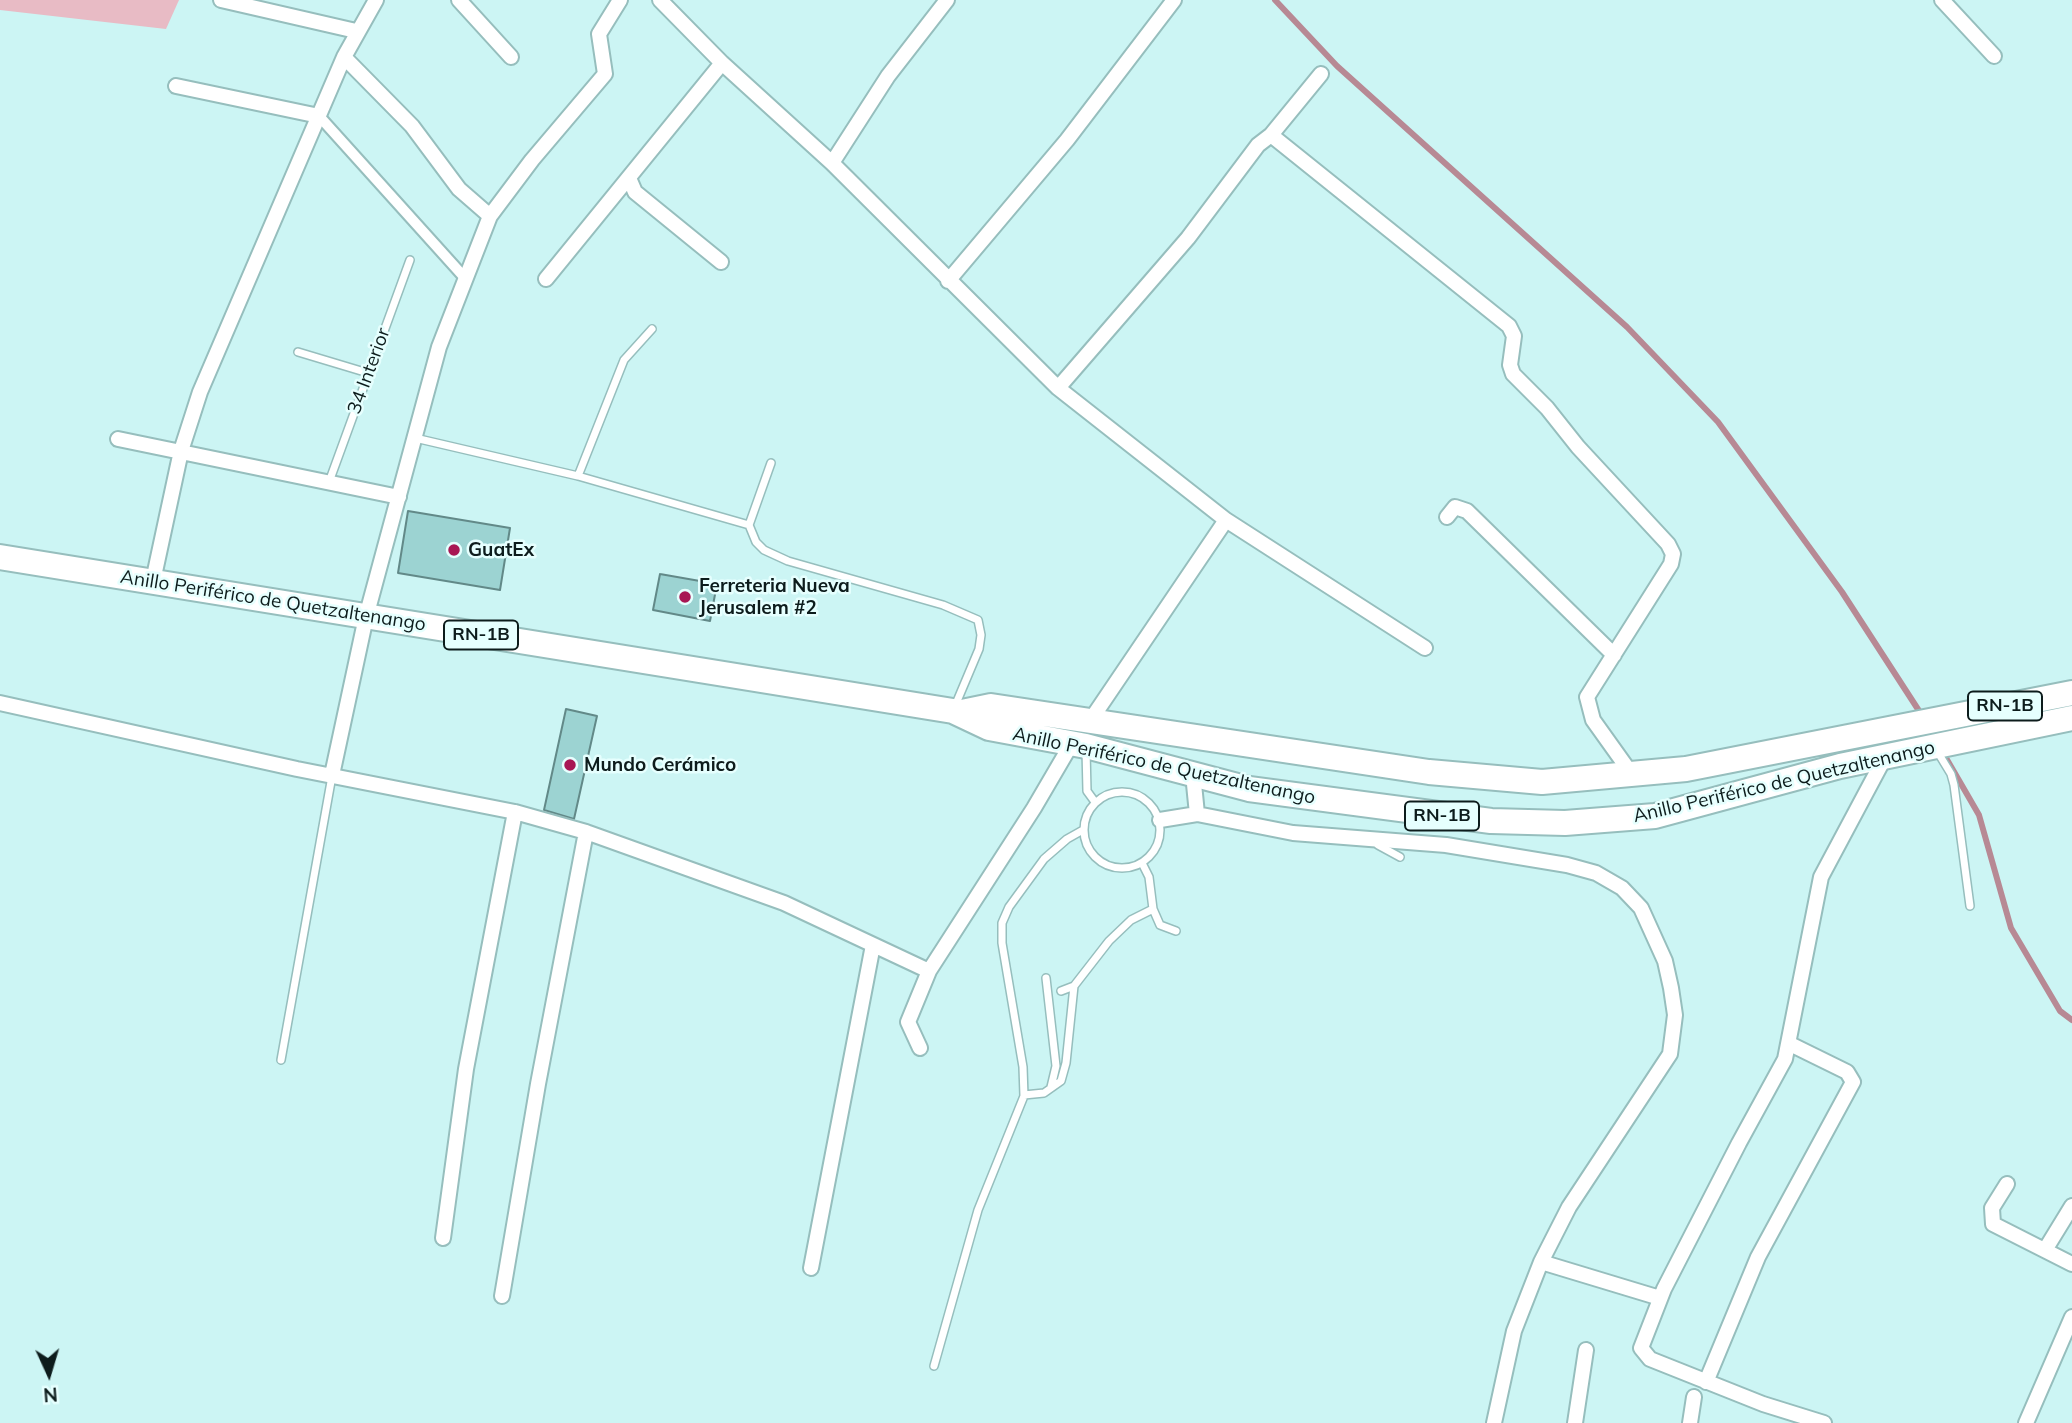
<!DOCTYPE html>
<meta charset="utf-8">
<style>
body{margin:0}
#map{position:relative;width:2072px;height:1423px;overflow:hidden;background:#ccf5f4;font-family:Mulish,sans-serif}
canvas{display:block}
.north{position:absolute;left:14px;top:1339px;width:70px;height:70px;-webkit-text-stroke:5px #e6fffe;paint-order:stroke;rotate:176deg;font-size:19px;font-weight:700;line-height:28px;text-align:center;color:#0d1c1c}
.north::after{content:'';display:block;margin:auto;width:24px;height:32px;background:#0d1c1c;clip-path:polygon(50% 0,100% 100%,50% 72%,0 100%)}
</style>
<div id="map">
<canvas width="2072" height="1423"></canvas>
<div class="north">N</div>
</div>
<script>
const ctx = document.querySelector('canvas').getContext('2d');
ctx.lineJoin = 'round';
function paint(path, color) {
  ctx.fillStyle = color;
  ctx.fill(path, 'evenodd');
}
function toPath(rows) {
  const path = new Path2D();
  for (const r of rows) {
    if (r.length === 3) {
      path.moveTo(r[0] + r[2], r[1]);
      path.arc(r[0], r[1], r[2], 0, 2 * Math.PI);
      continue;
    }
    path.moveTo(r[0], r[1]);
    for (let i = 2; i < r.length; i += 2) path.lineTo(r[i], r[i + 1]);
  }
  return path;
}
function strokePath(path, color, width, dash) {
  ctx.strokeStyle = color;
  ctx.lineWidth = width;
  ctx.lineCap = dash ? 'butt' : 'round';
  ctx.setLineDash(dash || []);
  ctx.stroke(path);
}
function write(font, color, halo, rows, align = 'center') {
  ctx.font = font + ' Mulish,sans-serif';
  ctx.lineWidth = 5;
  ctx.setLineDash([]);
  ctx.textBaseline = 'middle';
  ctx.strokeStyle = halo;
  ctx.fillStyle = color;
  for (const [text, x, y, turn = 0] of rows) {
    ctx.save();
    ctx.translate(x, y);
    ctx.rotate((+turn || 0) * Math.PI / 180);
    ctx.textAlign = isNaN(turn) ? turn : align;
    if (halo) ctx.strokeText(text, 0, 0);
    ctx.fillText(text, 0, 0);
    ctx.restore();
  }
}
paint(toPath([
 [0,0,179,0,166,29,0,10]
]), '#e8bbc5');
strokePath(toPath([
 [1275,0,1337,66,1627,327,1718,422,1842,592,1923,717],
 [1942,751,1979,815,2011,928,2060,1011,2072,1020]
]), '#b78994', 6);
const building = toPath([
 [408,511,510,528,500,590,398,573,408,511],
 [660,574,717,584,710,621,653,610,660,574],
 [566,709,597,716,574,819,544,810,566,709]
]);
paint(building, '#9cd3d2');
strokePath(building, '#628988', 2);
const service = toPath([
 [298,352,368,373],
 [415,438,578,476,749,525],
 [771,463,749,525,756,542,764,550,788,561,943,605,978,620,981,635,979,649,955,706],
 [578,476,624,360,652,329],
 [329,482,410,260],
 [1086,750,1087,791,1095,802],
 [1937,751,1951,774,1954,785,1970,906],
 [1122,830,38],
 [1378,845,1400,857],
 [1142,863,1149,877,1153,909,1160,925,1176,931],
 [1046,978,1056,1066,1051,1087],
 [1061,991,1074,986,1109,941,1131,920,1153,909],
 [281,1060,332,776],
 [1024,1095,1044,1093,1061,1081,1066,1063,1074,986],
 [934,1366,978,1210,1024,1096,1023,1067,1002,943,1002,923,1009,907,1044,859,1067,839,1083,830]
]);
const pedestrian = toPath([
 [319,116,465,278]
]);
const minor = toPath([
 [221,0,356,31],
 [459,0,511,57],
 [660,0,722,63,832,163,1058,388,1226,520,1425,648],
 [1942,0,1994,56],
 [344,57,412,126,459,189,490,216],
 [176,86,319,116],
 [1271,135,1509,326,1514,336,1510,365,1513,374,1547,408,1578,447,1668,544,1673,554,1671,564,1587,697,1593,720,1633,776],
 [832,163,888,76,947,0],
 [629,178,635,192,721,262],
 [546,279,722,63],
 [948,281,1067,140,1174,0],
 [1058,388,1188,238,1258,145,1271,135,1321,74],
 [118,439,399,497],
 [1447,517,1455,507,1467,511,1614,655],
 [153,581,181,451,200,392,344,57,376,0],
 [0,703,297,769,515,812,586,832,784,903,929,971],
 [1090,721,1226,520],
 [1193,774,1197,814],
 [332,775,366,617,439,347,490,216,532,160,605,74,599,34,620,0],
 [1160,820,1197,814,1293,833,1446,845,1567,865,1596,873,1622,888,1641,908,1665,961,1671,988,1675,1015,1670,1054,1569,1207,1541,1262,1514,1331,1494,1423],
 [920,1048,908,1022,929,971,1034,808,1072,743],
 [2007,1184,1992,1208,1993,1224,2072,1264],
 [443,1238,466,1069,515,812],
 [2045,1250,2072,1206],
 [1541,1262,1660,1298],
 [811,1268,873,945],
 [502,1296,538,1084,586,832],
 [1706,1382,1758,1257,1853,1082,1847,1072,1790,1044],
 [1575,1423,1586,1350],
 [1690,1423,1694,1397],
 [1824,1423,1763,1404,1650,1359,1641,1348,1664,1289,1739,1143,1785,1059,1821,877,1885,757],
 [2026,1423,2072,1317]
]);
const trunk = toPath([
 [0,557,953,711,989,728,1086,746,1249,789,1491,821,1565,823,1655,816,1840,766,2072,718],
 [962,712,991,706,1429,772,1542,782,1686,769,2072,693]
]);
strokePath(service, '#96bebd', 10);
strokePath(pedestrian, '#96bebd', 14);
strokePath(minor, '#96bebd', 18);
strokePath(trunk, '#96bebd', 28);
strokePath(service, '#fff', 7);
strokePath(pedestrian, '#fff', 10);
strokePath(minor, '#fff', 14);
strokePath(trunk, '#fff', 24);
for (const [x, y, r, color] of [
 [454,550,7,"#a81754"],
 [685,597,7,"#a81754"],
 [570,765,7,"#a81754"]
]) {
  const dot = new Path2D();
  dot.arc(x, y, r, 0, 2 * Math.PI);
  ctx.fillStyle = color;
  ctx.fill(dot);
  strokePath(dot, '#e6fffe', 2.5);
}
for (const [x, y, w] of [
 [481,635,74],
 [2005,706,74],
 [1442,816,74]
]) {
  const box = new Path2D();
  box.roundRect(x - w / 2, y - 14.5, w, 29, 5);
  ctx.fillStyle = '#e6fffe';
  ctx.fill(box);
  strokePath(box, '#0d1c1c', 2);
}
write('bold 18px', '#0d1c1c', null, [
 ["RN-1B",481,635],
 ["RN-1B",2005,706],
 ["RN-1B",1442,816]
]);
write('19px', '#0d1c1c', '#e6fffe', [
 ["34 Interior",369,371,-70],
 ["Anillo Periférico de Quetzaltenango",273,601,9],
 ["Anillo Periférico de Quetzaltenango",1164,766,12],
 ["Anillo Periférico de Quetzaltenango",1784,782,-13]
]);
write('bold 19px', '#0d1c1c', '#e6fffe', [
 ["GuatEx",468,550],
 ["Ferreteria Nueva",699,586],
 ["Jerusalem #2",699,608],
 ["Mundo Cerámico",584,765]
], 'left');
</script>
